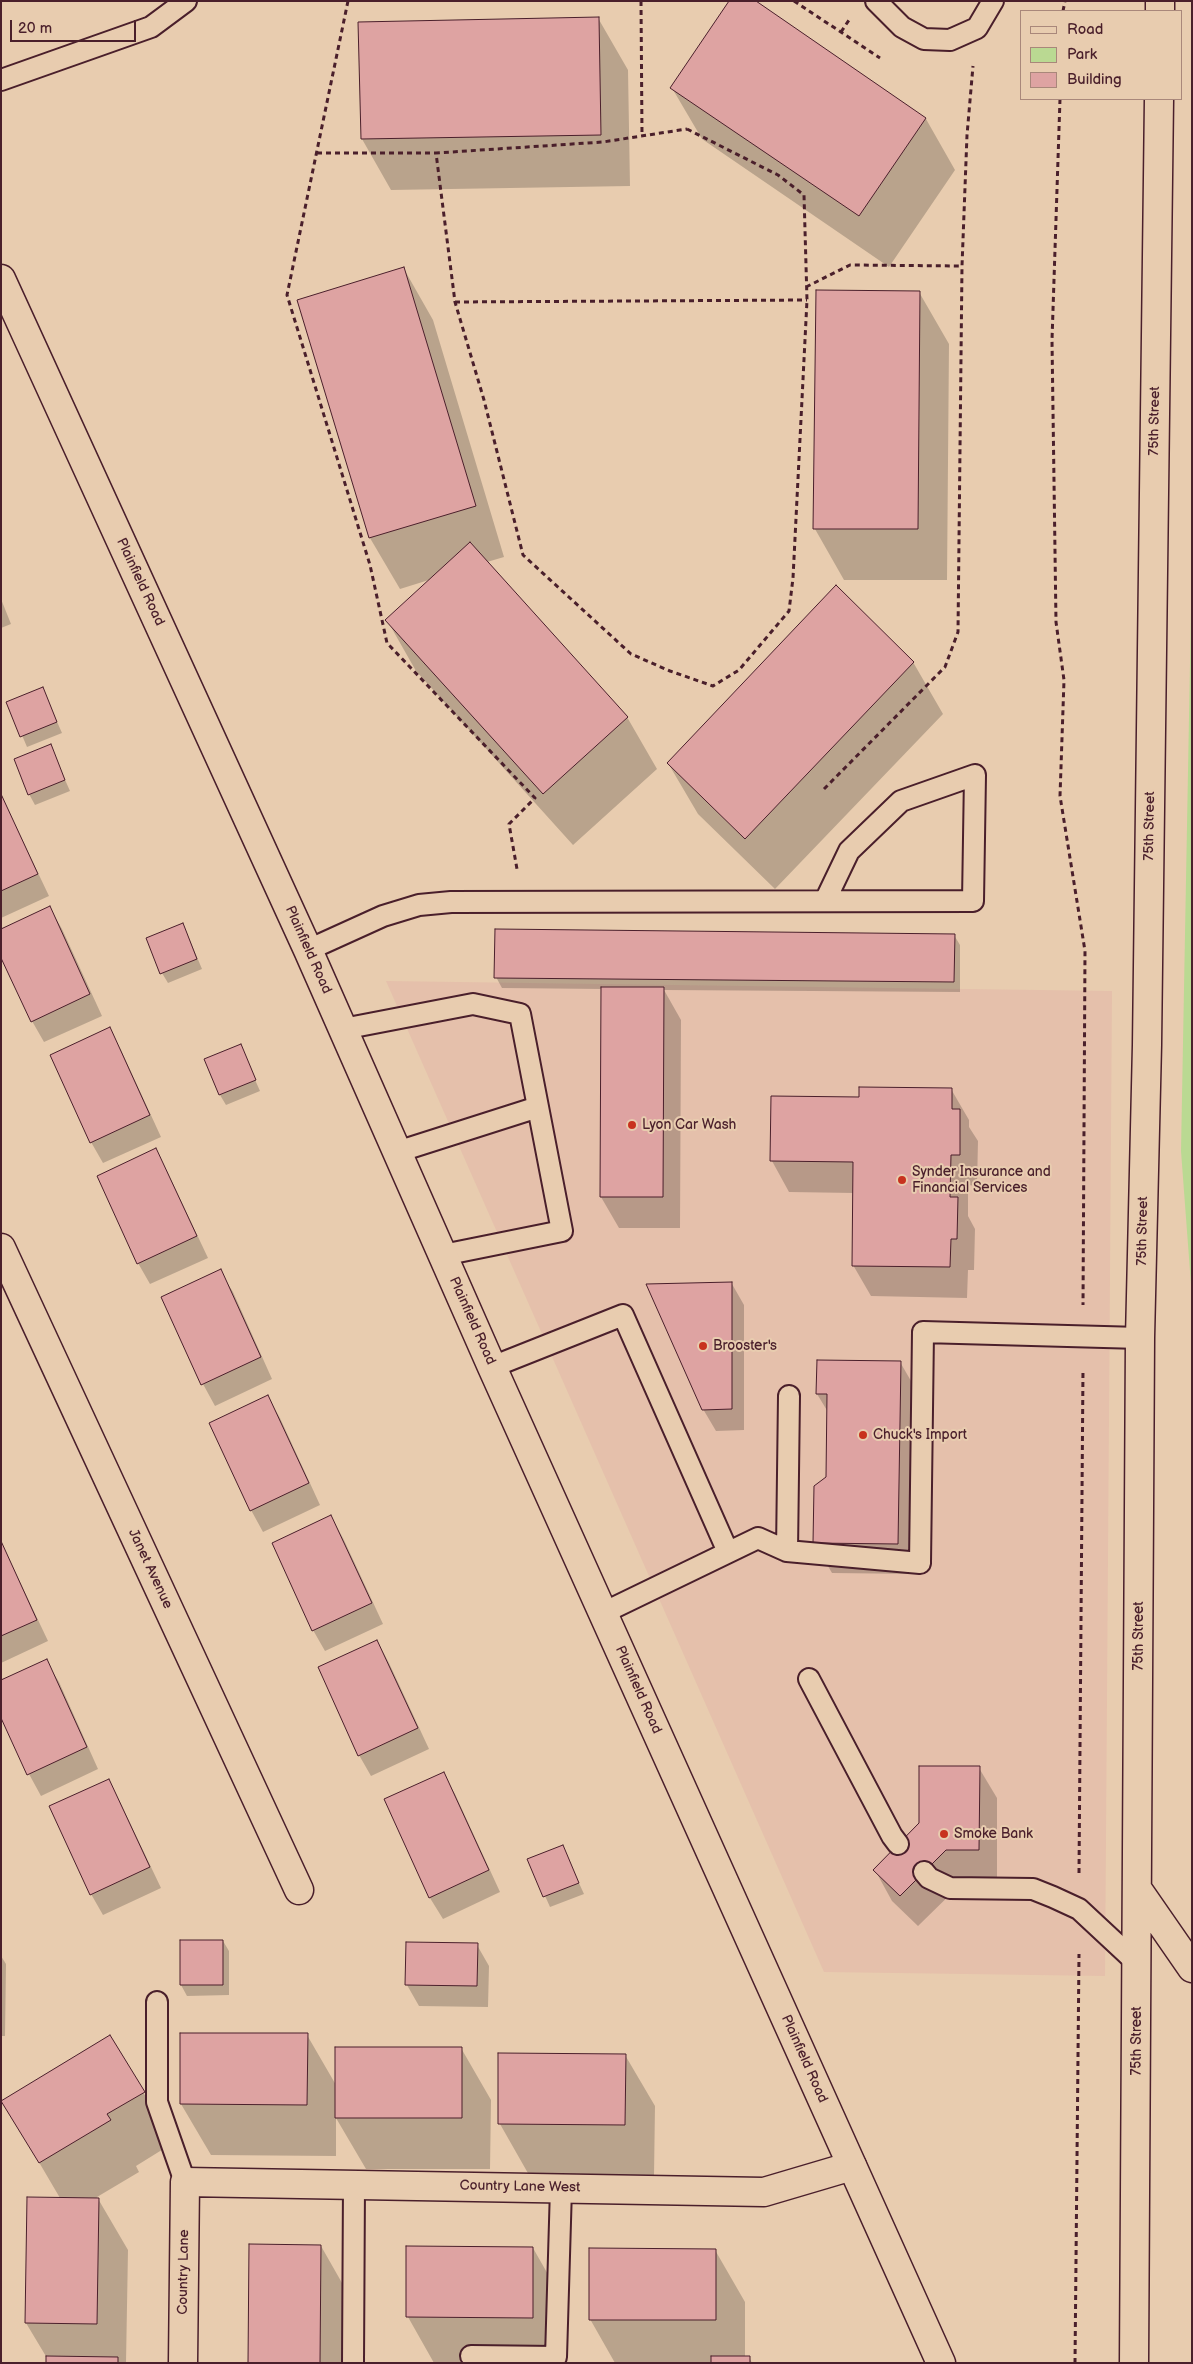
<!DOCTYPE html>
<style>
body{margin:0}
#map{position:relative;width:1193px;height:2364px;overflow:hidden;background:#e8ccaf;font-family:"Balsamiq Sans",sans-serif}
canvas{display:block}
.frame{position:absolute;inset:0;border:2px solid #4a1f2b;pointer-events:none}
.legend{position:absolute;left:1020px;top:10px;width:162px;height:90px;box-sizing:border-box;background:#e8ccaf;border:1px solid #a9877a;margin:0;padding:6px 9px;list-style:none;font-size:15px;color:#4a1f2b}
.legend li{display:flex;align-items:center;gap:10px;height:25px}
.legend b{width:25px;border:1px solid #a9877a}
.scale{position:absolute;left:10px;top:20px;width:126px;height:22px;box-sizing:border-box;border:2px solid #4a1f2b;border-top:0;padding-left:6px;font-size:15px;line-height:18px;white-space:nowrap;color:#4a1f2b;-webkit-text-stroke:4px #e8ccaf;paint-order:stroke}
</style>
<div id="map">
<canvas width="1193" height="2364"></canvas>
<div class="frame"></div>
<ul class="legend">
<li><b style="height:6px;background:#e8ccaf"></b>Road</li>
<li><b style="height:14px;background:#bad992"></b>Park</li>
<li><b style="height:14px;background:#dea3a2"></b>Building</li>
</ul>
<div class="scale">20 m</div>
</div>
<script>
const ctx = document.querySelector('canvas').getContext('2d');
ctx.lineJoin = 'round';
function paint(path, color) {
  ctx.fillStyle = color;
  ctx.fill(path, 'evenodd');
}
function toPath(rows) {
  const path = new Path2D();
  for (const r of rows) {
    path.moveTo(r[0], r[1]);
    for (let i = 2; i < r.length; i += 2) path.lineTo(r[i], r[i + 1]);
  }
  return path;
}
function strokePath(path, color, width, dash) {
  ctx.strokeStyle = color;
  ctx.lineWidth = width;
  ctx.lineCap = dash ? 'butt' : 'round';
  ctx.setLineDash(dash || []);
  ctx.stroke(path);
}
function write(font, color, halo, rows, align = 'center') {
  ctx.font = font + ' "Balsamiq Sans",sans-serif';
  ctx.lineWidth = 4;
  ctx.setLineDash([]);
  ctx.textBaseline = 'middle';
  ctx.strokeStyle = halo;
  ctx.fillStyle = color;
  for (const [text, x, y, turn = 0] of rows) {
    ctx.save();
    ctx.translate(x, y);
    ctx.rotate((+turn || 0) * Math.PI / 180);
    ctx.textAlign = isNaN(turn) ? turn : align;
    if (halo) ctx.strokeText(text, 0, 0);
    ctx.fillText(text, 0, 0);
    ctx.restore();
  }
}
paint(toPath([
 [386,981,1112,991,1105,1976,824,1972]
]), '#e5c0ab');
paint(toPath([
 [1192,554,1192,1298,1181,1151]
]), '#bad992');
paint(toPath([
 [754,1,926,119,955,170,889,267,702,139,672,88],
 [598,18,628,70,630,186,391,190,362,139],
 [404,269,433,320,504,557,487,562,627,717,657,769,573,845,416,671,387,620,432,579,400,589,370,538],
 [919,292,949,344,947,580,844,580,815,529],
 [1,599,11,624,1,628],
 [913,662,943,714,775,889,698,814,668,763],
 [42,688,62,733,27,747,8,702],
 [50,746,70,791,35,805,29,794],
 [1,795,49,896,1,918],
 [50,908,62,929,102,1016,44,1042,32,1021],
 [183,924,202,969,168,983,162,973],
 [954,935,960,945,960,992,664,990,681,1020,680,1228,619,1228,601,1197,602,989,502,988,496,977],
 [109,1029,121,1050,161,1137,103,1163,91,1142],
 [240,1046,260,1091,226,1105,220,1095],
 [951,1089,969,1120,969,1127,978,1141,977,1186,968,1185,968,1216,975,1229,974,1270,968,1270,967,1298,871,1296,853,1265,854,1193,789,1192,772,1161,860,1098],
 [155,1150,167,1171,208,1258,150,1284,138,1263],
 [220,1271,233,1292,272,1379,215,1406,203,1384,163,1297],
 [732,1284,744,1305,744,1430,716,1431,703,1409],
 [900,1362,918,1393,916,1574,832,1573,814,1542,827,1477,828,1412,817,1394],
 [268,1397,280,1418,320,1505,263,1532,251,1510],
 [331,1517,343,1538,383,1624,325,1651,313,1630],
 [1,1542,48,1641,1,1663],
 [377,1641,389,1663,429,1749,371,1776,359,1755],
 [46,1661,59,1682,98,1769,41,1796,29,1774,1,1714],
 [979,1768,997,1798,997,1881,964,1881,918,1926,892,1901,875,1870],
 [443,1773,455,1794,500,1892,443,1919,430,1898,385,1800],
 [108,1780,120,1802,161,1888,103,1915,91,1894],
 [562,1846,584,1894,550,1907,529,1860],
 [181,1941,223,1941,229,1951,229,1995,187,1996,181,1985],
 [477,1945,489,1966,488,2007,419,2006,407,1985],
 [1,1956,6,1964,5,2036,1,2036],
 [181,2034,307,2035,336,2085,461,2048,491,2100,490,2169,366,2169,336,2118,336,2156,211,2155,181,2104],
 [499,2054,625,2055,655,2106,654,2176,529,2175,500,2124],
 [143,2092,173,2143,136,2166,139,2172,97,2197,128,2250,126,2363,47,2363,47,2358,26,2323,60,2198,33,2152],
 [321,2246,350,2297,349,2363,249,2363],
 [407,2247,533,2248,562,2299,562,2363,434,2363,408,2317],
 [715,2250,745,2302,745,2357,749,2357,752,2363,615,2363,590,2319]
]), '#0003');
const building = toPath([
 [729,1,756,1,926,118,859,216,670,88,729,1],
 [599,17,601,135,361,139,358,22,599,17],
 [404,267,476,506,369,538,297,300,404,267],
 [816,290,920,291,918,529,813,529,816,290],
 [470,542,628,717,543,794,385,620,470,542],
 [836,585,914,662,745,839,667,763,836,585],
 [43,687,57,722,20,737,6,702,43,687],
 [51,744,65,780,28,795,14,759,51,744],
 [1,794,38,874,1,891,1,794],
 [50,906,90,994,31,1022,1,958,1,929,50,906],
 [183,923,197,959,160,974,146,938,183,923],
 [495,929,955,934,954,982,494,978,495,929],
 [601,987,664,987,663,1197,600,1197,601,987],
 [110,1027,150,1115,90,1143,50,1055,110,1027],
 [241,1044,256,1080,219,1095,204,1059,241,1044],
 [859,1087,952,1088,952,1109,960,1109,960,1155,951,1155,950,1197,958,1197,957,1239,951,1239,950,1267,852,1266,853,1162,770,1161,771,1096,859,1097,859,1087],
 [156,1148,197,1236,137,1264,97,1176,156,1148],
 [221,1269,261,1357,201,1385,161,1297,221,1269],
 [732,1282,732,1409,702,1410,646,1284,732,1282],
 [817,1360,901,1361,898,1544,813,1543,814,1486,826,1477,827,1394,816,1394,817,1360],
 [268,1395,309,1483,250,1511,209,1423,268,1395],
 [331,1515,372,1603,312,1631,272,1543,331,1515],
 [1,1541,37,1620,1,1636,1,1541],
 [377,1640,418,1728,358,1756,318,1667,377,1640],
 [47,1659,87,1747,27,1775,1,1718,1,1680,47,1659],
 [919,1766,980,1766,979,1850,946,1850,900,1896,873,1870,919,1823,919,1766],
 [444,1772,489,1870,429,1898,384,1799,444,1772],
 [109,1779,150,1867,90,1895,49,1806,109,1779],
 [563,1845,579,1883,543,1897,527,1859,563,1845],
 [180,1940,223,1940,223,1985,180,1985,180,1940],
 [406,1942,478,1943,477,1986,405,1985,406,1942],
 [180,2033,308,2033,307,2105,180,2104,180,2033],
 [110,2035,145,2092,107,2114,111,2120,39,2163,1,2101,110,2035],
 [335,2047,462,2047,462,2118,335,2118,335,2047],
 [498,2053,626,2054,625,2125,498,2124,498,2053],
 [27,2197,99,2198,97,2324,25,2323,27,2197],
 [249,2244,321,2245,320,2363,248,2363,249,2244],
 [406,2246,533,2247,533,2318,406,2317,406,2246],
 [589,2248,716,2249,716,2320,589,2320,589,2248],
 [46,2356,118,2357,118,2363,46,2363,46,2356],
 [711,2356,750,2356,750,2363,711,2363,711,2356]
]);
paint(building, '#dea3a2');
strokePath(building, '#4a1f2b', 1);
const lane = toPath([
 [876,1,902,27,924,39,950,40,977,28,993,1],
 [1,80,151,27,186,1],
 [308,950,383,916,419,905,451,902,973,901,975,775,901,801,849,851,825,901],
 [343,1029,473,1004,520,1014,562,1231,443,1255],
 [397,1152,538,1107],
 [492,1367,623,1315,728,1552],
 [787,1551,789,1396],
 [603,1613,758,1538,787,1551,920,1563,923,1332,1140,1338],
 [809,1679,892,1836,898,1844],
 [924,1872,929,1878,950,1888,1033,1889,1053,1897,1079,1909,1137,1963],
 [157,2002,157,2102,185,2182],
 [471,2356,556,2357,561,2188],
 [353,2363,354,2184]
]);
const street = toPath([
 [1,1248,299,1890],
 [183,2363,185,2182,764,2192,852,2166]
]);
const secondary = toPath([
 [1160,11,1160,1],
 [1,279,308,950,492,1367,941,2363],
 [1138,1890,1192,1968],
 [1134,2363,1140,1338,1147,1045,1159,99]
]);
strokePath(lane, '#4a1f2b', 24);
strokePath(street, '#4a1f2b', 31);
strokePath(secondary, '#4a1f2b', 31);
strokePath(toPath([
 [348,1,287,295,370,565,387,643,535,798,509,824,517,869],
 [641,1,642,135],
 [794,1,880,58],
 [1063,11,1065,1],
 [841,32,849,20],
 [1060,99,1052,340,1056,622,1064,680,1060,796,1085,951,1083,1305],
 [687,129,778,175,804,195,807,300,793,578,789,611,739,670,713,686,670,671,631,654,523,555,484,400,455,302,436,153,603,142,687,129],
 [317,153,436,153],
 [806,287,850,265,962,266],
 [455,302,807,300],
 [824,789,945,667,958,632,962,266,967,135,973,66],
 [1079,1873,1083,1369],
 [1075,2363,1079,1954]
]), '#4a1f2b', 3, [5, 4]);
strokePath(lane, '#e8ccaf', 20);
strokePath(street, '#e8ccaf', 28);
strokePath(secondary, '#e8ccaf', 28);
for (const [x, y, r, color] of [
 [632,1125,5,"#c8321e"],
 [902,1180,5,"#c8321e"],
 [703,1346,5,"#c8321e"],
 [863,1435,5,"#c8321e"],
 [944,1834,5,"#c8321e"]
]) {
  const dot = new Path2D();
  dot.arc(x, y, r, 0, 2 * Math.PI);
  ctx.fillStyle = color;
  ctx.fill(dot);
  strokePath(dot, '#e8ccaf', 2);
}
write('14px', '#4a1f2b', '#e8ccaf', [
 ["75th Street",1155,421,-89],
 ["Plainfield Road",140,582,65],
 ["75th Street",1150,826,-89],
 ["Plainfield Road",308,950,66],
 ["75th Street",1143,1231,-89],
 ["Plainfield Road",472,1321,66],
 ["Janet Avenue",150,1569,65],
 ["75th Street",1139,1636,-90],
 ["Plainfield Road",638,1690,66],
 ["75th Street",1137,2041,-90],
 ["Plainfield Road",804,2059,66],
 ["Country Lane West",520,2187,1],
 ["Country Lane",184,2272,-89]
]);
write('14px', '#4a1f2b', '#e8ccaf', [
 ["Lyon Car Wash",642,1125],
 ["Synder Insurance and",912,1172],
 ["Financial Services",912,1188],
 ["Brooster's",713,1346],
 ["Chuck's Import",873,1435],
 ["Smoke Bank",954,1834]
], 'left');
</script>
